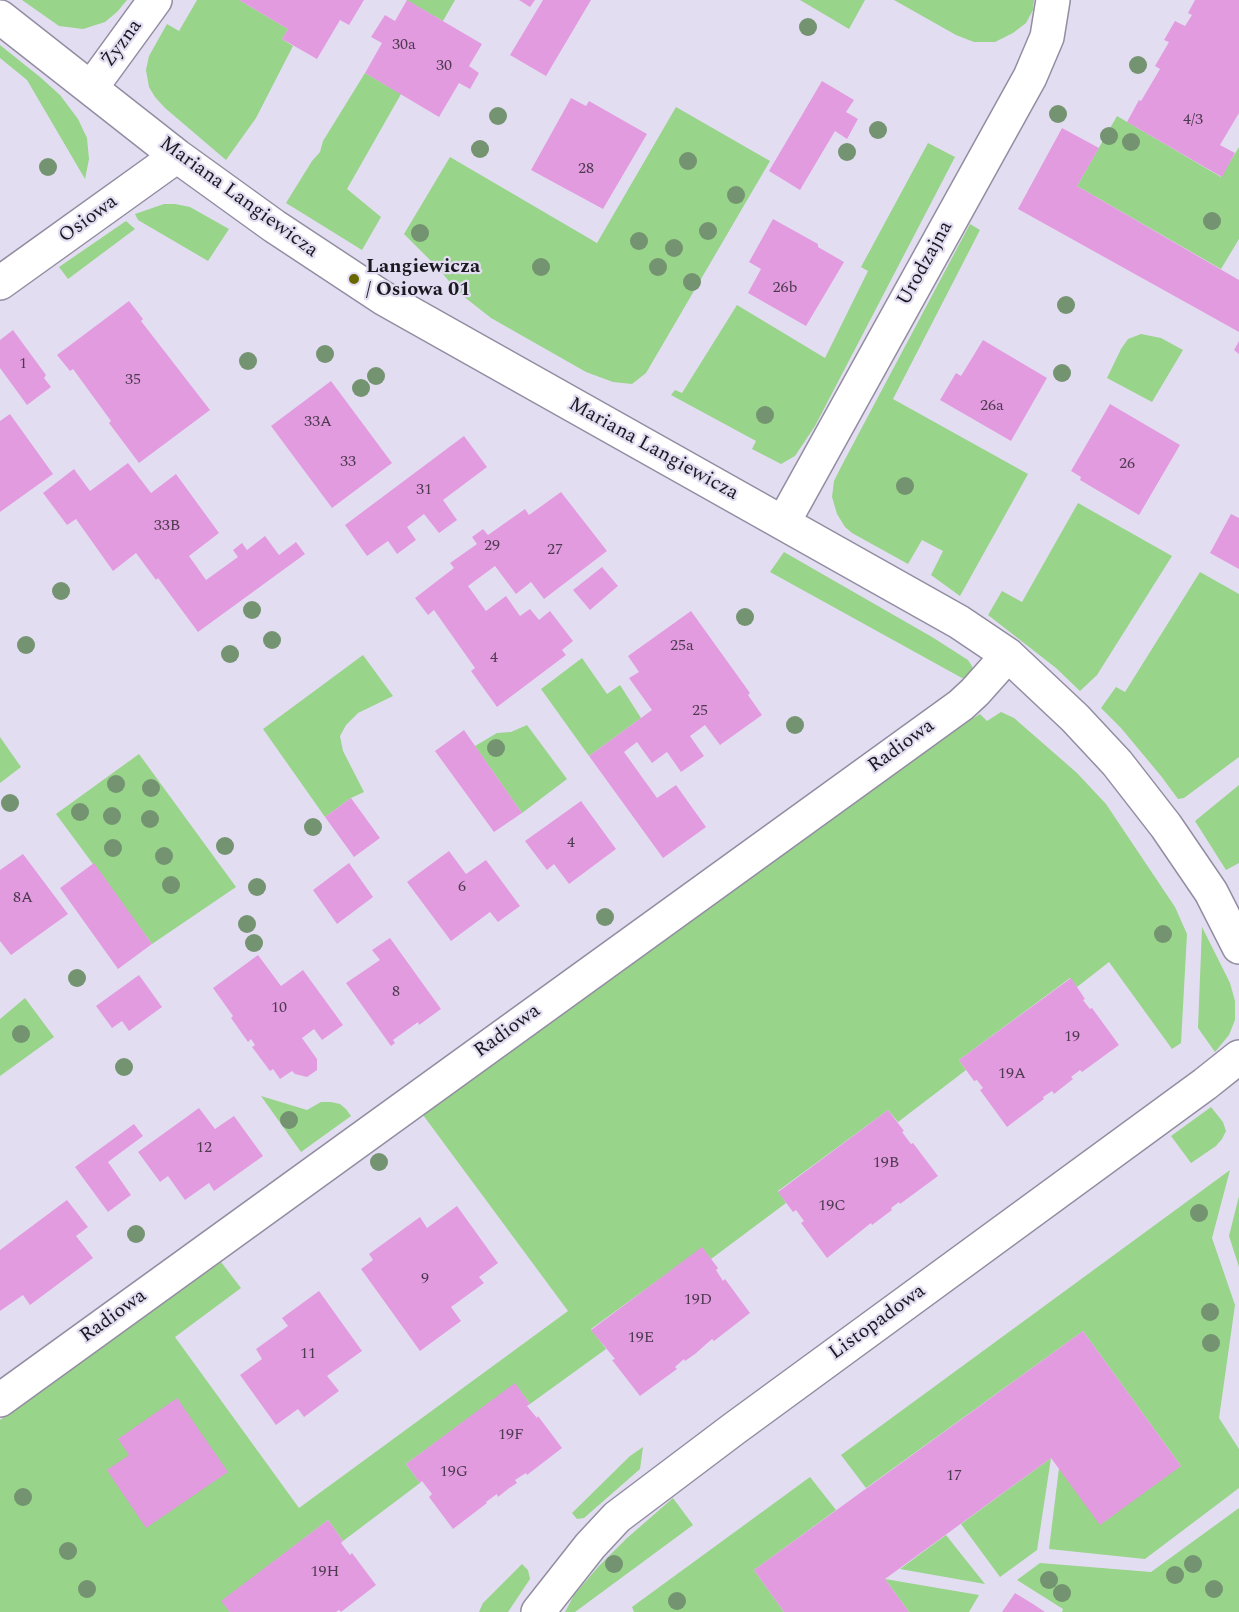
<!DOCTYPE html>
<meta charset="utf-8">
<style>
body{margin:0}
canvas{display:block;background:#e3ddf2}
</style>
<canvas width="1239" height="1612"></canvas>
<script>
const ctx = document.querySelector('canvas').getContext('2d');
ctx.lineJoin = 'round';
function paint(path, color) {
  ctx.fillStyle = color;
  ctx.fill(path, 'evenodd');
}
function toPath(rows) {
  const path = new Path2D();
  for (const r of rows) {
    path.moveTo(r[0], r[1]);
    for (let i = 2; i < r.length; i += 2) path.lineTo(r[i], r[i + 1]);
  }
  return path;
}
function strokePath(path, color, width, dash) {
  ctx.strokeStyle = color;
  ctx.lineWidth = width;
  ctx.lineCap = dash ? 'butt' : 'round';
  ctx.setLineDash(dash || []);
  ctx.stroke(path);
}
function write(font, color, halo, rows, align = 'center') {
  ctx.font = font + ' Spectral,serif';
  ctx.lineWidth = 4.5;
  ctx.setLineDash([]);
  ctx.textBaseline = 'middle';
  ctx.strokeStyle = halo;
  ctx.fillStyle = color;
  for (const [text, x, y, turn = 0] of rows) {
    ctx.save();
    ctx.translate(x, y);
    ctx.rotate((+turn || 0) * Math.PI / 180);
    ctx.textAlign = isNaN(turn) ? turn : align;
    if (halo) ctx.strokeText(text, 0, 0);
    ctx.fillText(text, 0, 0);
    ctx.restore();
  }
}
paint(toPath([
 [22,0,127,0,117,12,105,22,83,29,59,26],
 [197,0,239,0,288,29,282,39,293,46,256,118,226,160,165,108,155,97,149,87,146,70,149,56,167,24,179,31],
 [406,0,455,0,443,21],
 [800,0,865,0,849,29],
 [894,0,1034,0,1033,10,1026,23,1013,33,995,42,974,42,956,35],
 [0,45,40,77,60,95,78,119,87,138,89,159,85,179,27,80,0,58],
 [365,73,401,94,347,189,381,217,362,250,286,203,312,161,320,152,323,141],
 [676,107,770,161,646,373,632,384,613,382,586,372,491,318,458,292,438,268,404,234,450,157,597,243],
 [1117,116,1221,177,1239,147,1239,239,1221,269,1077,186],
 [928,143,955,157,815,426,795,456,781,464,752,449,756,441,671,395,675,390,682,393,737,305,825,358,868,271,861,267],
 [164,204,175,204,190,207,229,229,208,261,138,220,135,214],
 [126,221,135,229,68,279,59,267],
 [970,224,980,230,893,399,1028,474,960,596,931,575,943,551,922,540,908,564,852,533,845,527,837,514,832,497,834,481,842,465],
 [1141,334,1161,338,1183,350,1152,402,1107,378,1121,349,1128,339],
 [1078,503,1172,556,1097,675,1080,691,1056,668,988,615,1002,591,1022,602],
 [784,552,932,637,968,660,972,666,975,674,971,683,770,572],
 [1200,572,1239,594,1239,757,1184,798,1178,799,1161,776,1121,728,1101,708,1116,687,1125,692],
 [363,655,393,696,358,713,346,725,340,736,343,751,364,792,351,798,325,817,263,729],
 [582,658,607,694,620,685,641,718,589,756,541,689],
 [1001,712,1014,718,1077,773,1106,804,1175,907,1187,934,1181,1043,1172,1049,1109,962,1077,987,1070,978,959,1060,966,1070,898,1122,888,1110,778,1191,786,1203,711,1259,702,1248,591,1329,606,1349,530,1404,515,1384,406,1464,420,1483,343,1541,328,1520,222,1601,230,1612,0,1612,0,1420,221,1262,241,1288,175,1337,299,1508,568,1311,423,1115,955,730,980,714,987,721],
 [527,725,567,779,522,813,475,746,497,733,511,732],
 [0,737,21,767,0,783],
 [139,754,236,887,152,944,56,814],
 [1239,785,1239,863,1226,870,1195,821],
 [1202,927,1230,983,1235,1001,1235,1020,1229,1035,1215,1052,1198,1028],
 [25,998,54,1037,0,1076,0,1019],
 [261,1096,307,1110,321,1102,331,1102,340,1104,346,1109,351,1116,301,1152],
 [1211,1107,1223,1122,1226,1131,1222,1139,1216,1146,1191,1163,1171,1136],
 [1230,1170,1212,1238,1235,1305,1219,1418,1239,1449,1239,1488,1145,1559,1049,1549,1059,1468,1181,1466,1083,1331,866,1488,841,1455],
 [1239,1196,1239,1267,1229,1236],
 [643,1447,640,1469,584,1518,577,1519,572,1513,630,1456],
 [1051,1458,1037,1550,1000,1577,961,1524],
 [810,1477,836,1510,754,1570,784,1612,634,1612,632,1607],
 [673,1498,693,1525,575,1612,565,1612,574,1595,598,1567,627,1538],
 [1239,1508,1239,1612,1062,1612,1063,1609,1017,1580,1040,1563,1151,1572],
 [946,1535,965,1559,985,1584,900,1569],
 [522,1564,528,1570,530,1579,508,1612,479,1612,483,1603],
 [885,1579,979,1595,969,1612,909,1612]
]), '#98d48a');
paint(toPath([
 [239,0,364,0,349,25,340,20,317,59,282,39,288,29],
 [407,0,482,44,469,66,479,73,470,89,459,83,439,117,365,73,382,43,371,37,385,15,395,21],
 [519,0,535,0,530,7],
 [543,0,591,0,546,76,510,55],
 [1195,0,1239,0,1239,113,1220,145,1235,153,1222,177,1127,122,1139,100,1141,101,1160,69,1155,66,1169,42,1164,40,1175,21,1185,26,1192,15,1188,13],
 [822,81,854,100,846,112,858,119,847,139,835,131,800,190,769,171],
 [571,98,586,106,589,101,647,134,603,209,531,170],
 [1062,128,1099,148,1077,186,1239,280,1239,332,1018,209],
 [773,219,818,244,818,247,844,262,806,326,748,293,761,269,749,262],
 [129,301,143,319,141,321,210,410,139,463,109,423,111,421,73,369,70,371,57,355],
 [13,330,46,375,44,378,51,387,27,405,0,368,0,340],
 [983,340,1047,378,1011,441,940,400,956,373,961,376],
 [1239,341,1239,354,1234,350],
 [331,381,392,463,332,508,271,426],
 [1110,404,1180,445,1139,515,1080,480,1081,477,1071,471],
 [10,414,53,474,0,512,0,421],
 [464,436,487,467,443,500,457,520,439,533,424,514,407,527,416,540,397,554,388,541,367,556,345,525],
 [128,463,151,493,176,474,219,533,189,556,206,580,238,557,233,550,242,543,247,550,265,536,279,555,296,542,305,554,198,632,158,578,156,580,136,553,113,571,76,519,67,525,43,493,74,469,90,491],
 [561,492,607,551,544,599,531,582,516,594,495,566,468,586,486,611,506,596,520,616,530,609,539,620,550,611,573,641,562,650,566,655,497,707,471,671,475,668,434,610,428,615,415,598,454,568,450,563,477,544,472,537,483,529,488,535,525,509,529,515],
 [1231,514,1239,518,1239,569,1210,553],
 [602,567,618,586,590,610,573,590],
 [691,611,750,693,748,695,762,715,720,745,705,725,690,736,704,756,681,772,667,752,652,763,637,742,624,752,657,798,676,785,706,827,663,858,589,756,652,710,629,678,639,672,628,656],
 [464,730,522,813,494,832,435,751],
 [351,798,380,838,354,857,325,817],
 [581,801,616,849,569,884,554,864,547,870,525,841],
 [449,851,466,874,486,860,520,906,498,922,490,912,451,941,407,882],
 [23,854,68,914,11,955,0,941,0,870],
 [94,863,152,944,118,969,60,888],
 [349,863,373,897,337,924,313,890],
 [390,938,441,1009,419,1025,418,1022,393,1040,395,1043,391,1046,346,983,380,960,372,950],
 [258,955,281,986,303,970,343,1025,322,1040,314,1029,302,1038,317,1059,317,1070,307,1077,295,1074,292,1071,280,1079,273,1069,270,1071,252,1047,255,1045,251,1039,248,1042,231,1018,233,1016,213,988],
 [139,975,162,1007,129,1031,122,1021,112,1028,96,1006],
 [1071,978,1085,999,1083,1000,1090,1009,1092,1008,1119,1045,1082,1072,1080,1070,1071,1077,1073,1079,1054,1094,1052,1091,1043,1097,1044,1099,1007,1127,980,1090,983,1088,977,1080,974,1081,959,1060],
 [199,1108,215,1129,234,1116,263,1156,214,1191,209,1183,185,1200,168,1176,160,1182,138,1152],
 [888,1110,904,1131,902,1132,911,1144,913,1143,938,1176,900,1204,899,1202,891,1208,892,1210,872,1225,871,1223,827,1258,801,1223,804,1221,796,1210,793,1212,778,1192],
 [134,1124,143,1136,108,1162,131,1195,108,1212,75,1167],
 [67,1200,88,1227,76,1236,93,1258,30,1305,23,1295,0,1311,0,1250],
 [457,1206,498,1263,479,1277,484,1283,451,1307,461,1321,420,1351,361,1269,373,1260,369,1254,420,1217,427,1228],
 [702,1247,718,1268,716,1270,723,1281,725,1279,750,1313,714,1341,712,1339,695,1354,685,1361,684,1359,675,1367,677,1369,640,1396,612,1360,615,1359,591,1330],
 [319,1291,362,1351,327,1376,339,1391,304,1417,298,1409,276,1425,240,1375,262,1359,256,1349,288,1326,282,1318],
 [1083,1331,1181,1466,1100,1525,1051,1458,885,1579,909,1612,784,1612,754,1570],
 [515,1383,530,1404,527,1406,537,1418,538,1416,562,1448,527,1475,526,1473,515,1480,517,1483,508,1489,498,1497,497,1494,486,1502,487,1503,453,1529,429,1497,432,1494,422,1481,420,1483,406,1464],
 [177,1398,228,1472,146,1528,107,1470,129,1455,118,1439],
 [328,1520,343,1541,341,1543,350,1555,352,1553,376,1585,341,1612,339,1610,336,1612,230,1612,221,1601],
 [1015,1593,1033,1604,1045,1612,1002,1612]
]), '#e39be0');
const minor = toPath([
 [0,17,177,156,274,226,383,298,959,622,1008,655,1075,718,1117,763,1166,826,1211,892,1239,947],
 [91,88,155,0],
 [0,283,177,156],
 [783,523,1030,77,1047,37,1053,0],
 [0,1400,961,705,975,692,1008,655],
 [538,1612,590,1546,617,1517,735,1428,1205,1084,1239,1057]
]);
strokePath(minor, '#938da1', 36);
strokePath(minor, '#fff', 33);
ctx.fillStyle = '#749370';
for (const [x, y] of [
 [808,27],
 [1138,65],
 [1058,114],
 [498,116],
 [878,130],
 [1109,136],
 [1131,142],
 [480,149],
 [847,152],
 [688,161],
 [48,167],
 [736,195],
 [1212,221],
 [708,231],
 [420,233],
 [639,241],
 [674,248],
 [541,267],
 [658,267],
 [692,282],
 [1066,305],
 [325,354],
 [248,361],
 [1062,373],
 [376,376],
 [361,388],
 [765,415],
 [905,486],
 [61,591],
 [252,610],
 [745,617],
 [272,640],
 [26,645],
 [230,654],
 [795,725],
 [496,748],
 [116,784],
 [151,788],
 [10,803],
 [80,812],
 [112,816],
 [150,819],
 [313,827],
 [225,846],
 [113,848],
 [164,856],
 [171,885],
 [257,887],
 [605,917],
 [247,924],
 [1163,934],
 [254,943],
 [77,978],
 [21,1034],
 [124,1067],
 [289,1120],
 [379,1162],
 [1199,1213],
 [136,1234],
 [1210,1312],
 [1211,1343],
 [23,1497],
 [68,1551],
 [614,1564],
 [1193,1564],
 [1175,1575],
 [1049,1580],
 [87,1589],
 [1214,1589],
 [1062,1593],
 [677,1601]
]) {
  ctx.beginPath();
  ctx.arc(x, y, 9, 0, 2 * Math.PI);
  ctx.fill();
}
for (const [x, y, r, color] of [
 [354,279,6,"#696700"]
]) {
  const dot = new Path2D();
  dot.arc(x, y, r, 0, 2 * Math.PI);
  ctx.fillStyle = color;
  ctx.fill(dot);
  strokePath(dot, '#e3ddf2', 2);
}
write('16px', '#4d3a50', null, [
 ["30a",404,46],
 ["30",444,67],
 ["4/3",1193,121],
 ["28",586,170],
 ["26b",785,289],
 ["1",23,365],
 ["35",133,381],
 ["26a",992,407],
 ["33A",318,423],
 ["33",348,463],
 ["26",1127,465],
 ["31",424,491],
 ["33B",167,527],
 ["29",492,547],
 ["27",555,551],
 ["25a",682,647],
 ["4",494,659],
 ["25",700,712],
 ["4",571,844],
 ["6",462,888],
 ["8A",23,899],
 ["8",396,993],
 ["10",279,1009],
 ["19",1072,1038],
 ["19A",1012,1075],
 ["12",204,1149],
 ["19B",886,1164],
 ["19C",832,1207],
 ["9",425,1280],
 ["19D",698,1301],
 ["19E",641,1339],
 ["11",308,1355],
 ["19F",511,1436],
 ["19G",454,1473],
 ["17",954,1477],
 ["19H",325,1573]
]);
write('20px', '#1b1920', '#e3ddf2', [
 ["Żyzna",123,44,-54],
 ["Mariana Langiewicza",238,198,36],
 ["Osiowa",89,220,-36],
 ["Urodzajna",926,264,-61],
 ["Mariana Langiewicza",653,450,29],
 ["Radiowa",902,747,-36],
 ["Radiowa",508,1032,-36],
 ["Radiowa",114,1317,-36],
 ["Listopadowa",878,1323,-36]
]);
write('bold 20px', '#1b1920', '#e3ddf2', [
 ["Langiewicza",366,268],
 ["/ Osiowa 01",366,291]
], 'left');
</script>
